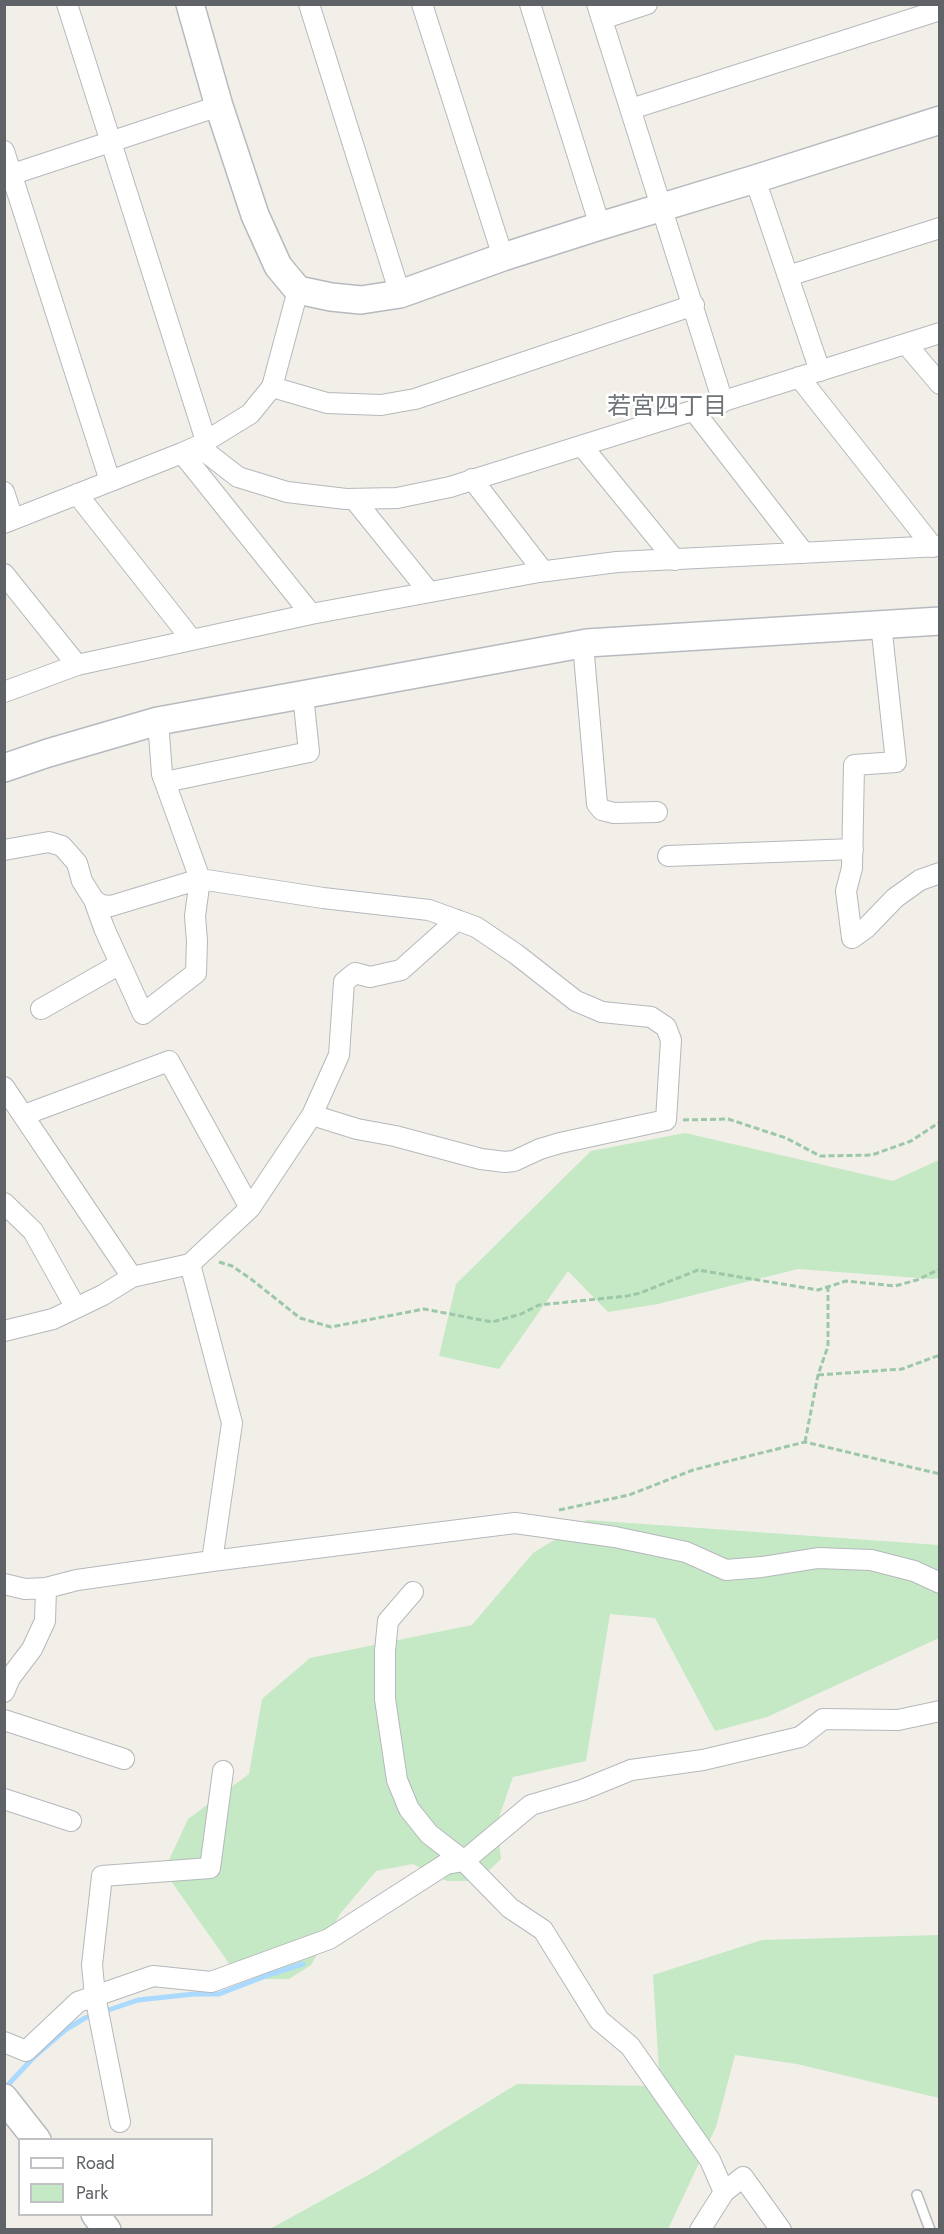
<!DOCTYPE html>
<meta charset="utf-8">
<style>
body{margin:0}
#map{position:relative;width:944px;height:2234px;overflow:hidden;background:#f1efe8;font-family:Jost,sans-serif}
canvas{display:block}
.frame{position:absolute;inset:0;border:6px solid #5f6368;pointer-events:none}
.legend{position:absolute;left:18px;top:2138px;width:195px;height:78px;box-sizing:border-box;background:#fff;border:2px solid #bfc1c3;margin:0;padding:8px 10px;list-style:none;font-size:18px;color:#5f6368}
.legend li{display:flex;align-items:center;gap:12px;height:30px}
.legend b{width:30px;border:2px solid #bfc1c3}
</style>
<div id="map">
<canvas width="944" height="2234"></canvas>
<div class="frame"></div>
<ul class="legend">
<li><b style="height:8px;background:#fff"></b>Road</li>
<li><b style="height:16px;background:#c5e8c5"></b>Park</li>
</ul>
</div>
<script>
const ctx = document.querySelector('canvas').getContext('2d');
ctx.lineJoin = 'round';
function paint(path, color) {
  ctx.fillStyle = color;
  ctx.fill(path, 'evenodd');
}
function toPath(rows) {
  const path = new Path2D();
  for (const r of rows) {
    path.moveTo(r[0], r[1]);
    for (let i = 2; i < r.length; i += 2) path.lineTo(r[i], r[i + 1]);
  }
  return path;
}
function strokePath(path, color, width, dash) {
  ctx.strokeStyle = color;
  ctx.lineWidth = width;
  ctx.lineCap = dash ? 'butt' : 'round';
  ctx.setLineDash(dash || []);
  ctx.stroke(path);
}
function write(font, color, halo, rows, align = 'center') {
  ctx.font = font + ' Jost,"Noto Sans JP",sans-serif';
  ctx.lineWidth = 5;
  ctx.setLineDash([]);
  ctx.textBaseline = 'middle';
  ctx.strokeStyle = halo;
  ctx.fillStyle = color;
  for (const [text, x, y, turn = 0] of rows) {
    ctx.save();
    ctx.translate(x, y);
    ctx.rotate((+turn || 0) * Math.PI / 180);
    ctx.textAlign = isNaN(turn) ? turn : align;
    if (halo) ctx.strokeText(text, 0, 0);
    ctx.fillText(text, 0, 0);
    ctx.restore();
  }
}
paint(toPath([
 [685,1133,893,1181,939,1160,939,1278,932,1279,798,1269,658,1304,608,1312,568,1271,499,1369,439,1356,456,1284,591,1151],
 [587,1520,939,1545,939,1638,767,1717,715,1731,655,1618,610,1614,586,1761,513,1777,497,1823,501,1859,478,1881,447,1881,413,1864,376,1871,340,1914,311,1965,289,1979,240,1979,164,1871,188,1819,249,1774,262,1699,310,1658,472,1625,533,1553],
 [939,1935,939,2098,797,2064,735,2055,716,2127,668,2229,268,2230,372,2173,517,2084,660,2086,653,1975,762,1940]
]), '#c5e8c5');
strokePath(toPath([
 [4,2089,34,2057,65,2030,85,2018,138,2000,194,1994,219,1994,271,1974,303,1964]
]), '#aadaff', 5);
const lane = toPath([
 [917,2195,930,2230]
]);
const street = toPath([
 [67,4,206,441],
 [309,4,400,294],
 [422,4,503,257],
 [530,4,600,226],
 [597,4,723,402],
 [602,19,647,4],
 [631,109,940,10],
 [4,151,110,481],
 [4,177,219,106],
 [755,179,820,371],
 [788,276,940,228],
 [906,344,940,384],
 [799,377,933,547],
 [272,387,327,403,381,405,415,399,694,305],
 [694,411,804,553],
 [198,446,238,477,287,492,346,499,397,498,450,487,940,333],
 [582,446,675,560],
 [182,453,311,614],
 [472,479,543,571],
 [4,492,13,519],
 [77,494,192,640],
 [354,499,429,592],
 [4,523,182,453,198,446,250,414,272,387,298,290],
 [4,574,77,665],
 [881,624,896,762,854,765,852,868,846,891,852,938,866,928,895,898,920,880,940,873],
 [583,644,597,804,602,810,614,813,657,812],
 [4,692,77,665,311,614,539,572,617,562,940,546],
 [165,782,309,752,303,695],
 [4,850,49,842,62,846,77,863,82,881,94,900,101,905,111,906,200,879,323,898,429,910,476,927,516,954,576,1001,602,1012,651,1017,666,1027,671,1040,666,1120,560,1143,540,1149,514,1161,505,1162,481,1159,395,1136,357,1129,312,1115],
 [668,856,853,849],
 [94,900,104,928,143,1014,196,973,197,941,195,916,200,879,162,774,158,721],
 [41,1009,120,964],
 [4,1087,132,1277],
 [24,1115,169,1061,250,1208],
 [4,1203,33,1231,76,1308],
 [190,1264,232,1423,212,1561],
 [4,1331,53,1319,103,1295,132,1277,190,1264,250,1208,312,1115,339,1055,344,982,355,973,370,977,401,970,457,920],
 [4,1584,25,1589,46,1588,77,1580,212,1561,515,1523,615,1537,686,1552,726,1570,762,1567,818,1558,871,1560,914,1571,940,1583],
 [413,1592,388,1621,385,1651,385,1699,397,1780,409,1809,429,1834,464,1861,510,1908,543,1930,599,2020,630,2046,710,2160,724,2192],
 [4,1692,10,1678,32,1649,45,1621,46,1588],
 [4,1720,124,1759],
 [4,1799,71,1821],
 [4,2042,26,2051,78,2002,153,1976,211,1982,329,1939,446,1864,464,1861,531,1805,582,1790,631,1770,703,1760,800,1737,823,1719,898,1720,940,1711],
 [120,2122,95,1996,92,1965,102,1876,210,1868,223,1771],
 [700,2230,724,2192,743,2177,781,2230]
]);
const secondary = toPath([
 [190,4,219,106,255,215,278,266,298,290,331,297,361,300,400,294,503,257,600,226,755,179,940,120],
 [4,768,48,753,158,721,587,643,940,621],
 [4,2098,37,2140],
 [95,2214,107,2230]
]);
strokePath(lane, '#b5b8bc', 12);
strokePath(street, '#b5b8bc', 22);
strokePath(secondary, '#b6babf', 30);
strokePath(toPath([
 [683,1120,728,1119,786,1138,820,1156,872,1155,911,1141,940,1122],
 [219,1262,232,1266,251,1279,300,1318,331,1327,424,1309,492,1322,521,1314,539,1305,627,1296,640,1293,698,1270,818,1290,846,1281,895,1286,917,1280,940,1269],
 [818,1375,902,1369,940,1355],
 [805,1442,818,1375,828,1346,828,1287],
 [559,1510,629,1495,693,1470,805,1442,940,1474]
]), '#9cc7a9', 3, [6, 3]);
strokePath(lane, '#fff', 9);
strokePath(street, '#fff', 20);
strokePath(secondary, '#fff', 27);
write('24px', '#70757a', '#fff', [
 ["若宮四丁目",667,408]
]);
</script>
